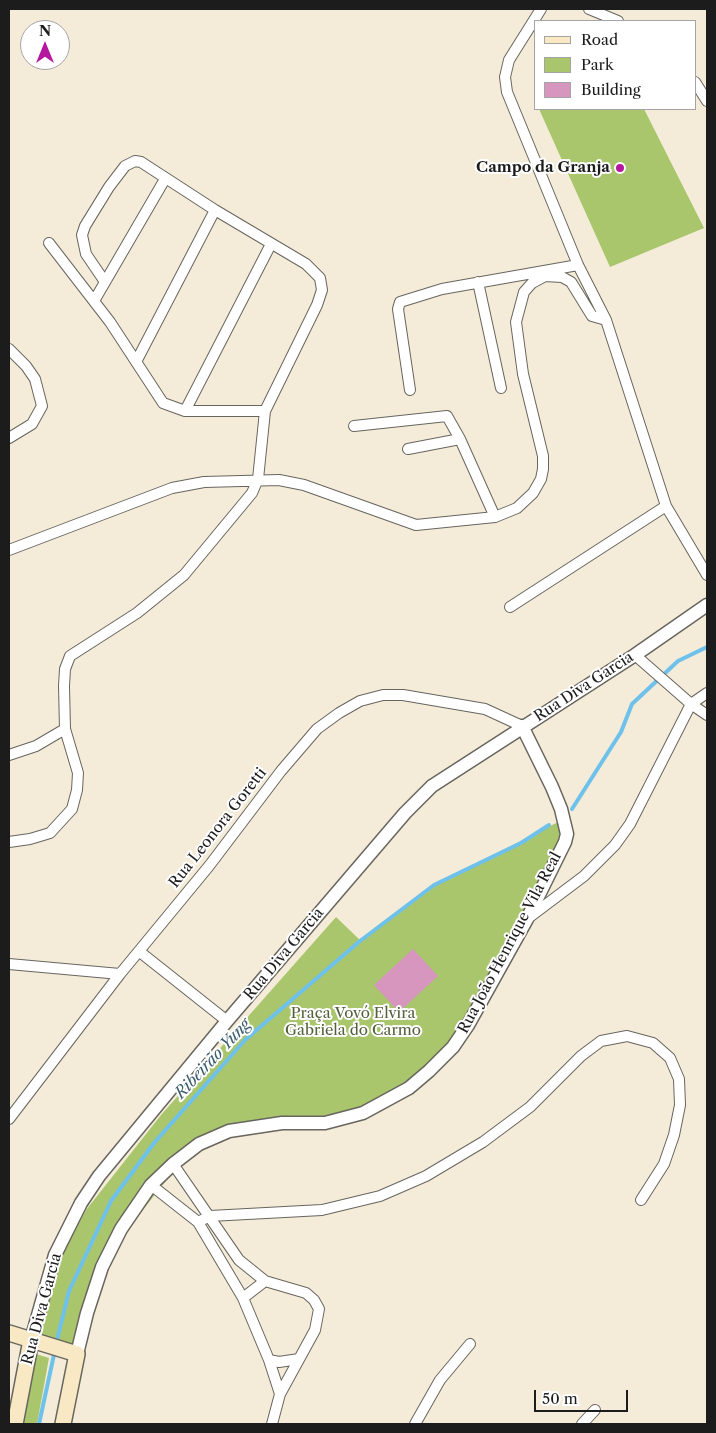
<!DOCTYPE html>
<meta charset="utf-8">
<style>
body{margin:0}
#map{position:relative;width:716px;height:1433px;overflow:hidden;background:#f4ecd9;font-family:"Libre Caslon Text",serif}
canvas{display:block}
.frame{position:absolute;inset:0;border:10px solid #1c1c1c;pointer-events:none}
.legend{position:absolute;left:534px;top:20px;width:162px;height:90px;box-sizing:border-box;background:#fff;border:1px solid #a4a4a4;margin:0;padding:6px 9px;list-style:none;font-size:15px;color:#1c1c1c}
.legend li{display:flex;align-items:center;gap:10px;height:25px}
.legend b{width:25px;border:1px solid #a4a4a4}
.north{position:absolute;left:20px;top:20px;width:50px;height:50px;box-sizing:border-box;background:#fff;border:1px solid #a4a4a4;border-radius:50%;rotate:0deg;font-size:14px;font-weight:700;line-height:20px;text-align:center;color:#1c1c1c}
.north::after{content:'';display:block;margin:auto;width:18px;height:22px;background:#b5179e;clip-path:polygon(50% 0,100% 100%,50% 72%,0 100%)}
.scale{position:absolute;left:534px;top:1390px;width:94px;height:22px;box-sizing:border-box;border:2px solid #1c1c1c;border-top:0;padding-left:6px;font-size:15px;line-height:18px;white-space:nowrap;color:#1c1c1c;-webkit-text-stroke:4px #fff;paint-order:stroke}
</style>
<div id="map">
<canvas width="716" height="1433"></canvas>
<div class="frame"></div>
<ul class="legend">
<li><b style="height:6px;background:#f8e8c3"></b>Road</li>
<li><b style="height:14px;background:#a9c66d"></b>Park</li>
<li><b style="height:14px;background:#d796bd"></b>Building</li>
</ul>
<div class="north">N</div>
<div class="scale">50 m</div>
</div>
<script>
const ctx = document.querySelector('canvas').getContext('2d');
ctx.lineJoin = 'round';
function paint(path, color) {
  ctx.fillStyle = color;
  ctx.fill(path, 'evenodd');
}
function toPath(rows) {
  const path = new Path2D();
  for (const r of rows) {
    path.moveTo(r[0], r[1]);
    for (let i = 2; i < r.length; i += 2) path.lineTo(r[i], r[i + 1]);
  }
  return path;
}
function strokePath(path, color, width, dash) {
  ctx.strokeStyle = color;
  ctx.lineWidth = width;
  ctx.lineCap = dash ? 'butt' : 'round';
  ctx.setLineDash(dash || []);
  ctx.stroke(path);
}
function write(font, color, halo, rows, align = 'center') {
  ctx.font = font + ' "Libre Caslon Text",serif';
  ctx.lineWidth = 4;
  ctx.setLineDash([]);
  ctx.textBaseline = 'middle';
  ctx.strokeStyle = halo;
  ctx.fillStyle = color;
  for (const [text, x, y, turn = 0] of rows) {
    ctx.save();
    ctx.translate(x, y);
    ctx.rotate((+turn || 0) * Math.PI / 180);
    ctx.textAlign = isNaN(turn) ? turn : align;
    if (halo) ctx.strokeText(text, 0, 0);
    ctx.fillText(text, 0, 0);
    ctx.restore();
  }
}
paint(toPath([
 [539,109,644,109,704,228,610,267],
 [562,820,556,851,465,1024,432,1066,376,1105,322,1118,266,1120,199,1148,169,1177,127,1230,91,1307,77,1345,40,1337,52,1286,63,1254,86,1210,161,1115,336,917,361,941,434,885],
 [33,1353,49,1358,37,1424,19,1424]
]), '#a9c66d');
strokePath(toPath([
 [572,809,621,732,632,704,678,661,707,647],
 [56,1344,69,1291,111,1201,154,1143,245,1040,360,941,434,885,521,843,549,825],
 [39,1424,55,1350]
]), '#6ec1ea', 4);
paint(toPath([
 [413,949,438,976,399,1012,374,985]
]), '#d796bd');
const minor = toPath([
 [541,9,509,60,505,77,507,92,578,265,606,320,666,506,707,575],
 [589,9,618,21],
 [695,82,707,101],
 [49,243,110,322,163,403,185,411,265,411],
 [478,282,501,388],
 [94,301,165,179],
 [9,349,26,366,35,379,42,406,32,424,9,438],
 [136,362,215,210],
 [410,390,398,309,400,302,442,289,578,265],
 [185,411,271,244],
 [354,426,447,416,460,439,495,517],
 [408,449,460,439],
 [9,550,172,488,204,482,279,480,304,485,416,525,495,517,517,508,533,493,541,479,543,469,543,456,523,374,516,322,524,292,532,283,545,276,562,277,571,282,592,316,606,320],
 [510,607,666,506],
 [635,655,691,704,707,715],
 [9,755,36,746,65,729],
 [9,842,30,839,50,833,72,809,77,790,78,773,65,729,64,686,65,669,70,656,137,613,184,575,252,493,258,479,265,411,317,305,322,290,320,278,306,264,215,210,141,162,135,161,125,166,109,187,85,226,82,235,86,254,105,282],
 [527,919,584,876,615,845,630,824,691,704,707,693],
 [140,952,227,1021],
 [9,964,120,974],
 [9,1119,120,974,209,866,281,771,317,729,339,713,360,701,383,695,403,695,485,709,522,726],
 [173,1164,239,1260,265,1281,306,1293,314,1300,319,1309,315,1330,280,1394,272,1424],
 [151,1185,198,1222,243,1298,269,1360,280,1394],
 [198,1222,210,1216,322,1210,380,1196,426,1176,483,1142,530,1107,581,1056,601,1041,627,1036,653,1043,670,1058,679,1079,680,1105,674,1135,664,1164,641,1200],
 [243,1298,265,1281],
 [269,1360,279,1362,299,1359],
 [415,1424,440,1380,470,1344],
 [582,1424,595,1410]
]);
const tertiary = toPath([
 [31,1340,55,1255,81,1203,99,1176,227,1021,405,813,432,786,635,655,707,605],
 [77,1354,87,1313,102,1267,121,1229,151,1185,173,1164,199,1144,229,1131,282,1123,325,1123,363,1113,409,1088,429,1071,453,1047,468,1025,527,919,565,842,567,834,561,809,552,787,522,726]
]);
const secondary = toPath([
 [9,1333,77,1354,63,1424],
 [15,1424,31,1340]
]);
strokePath(minor, '#68655e', 12);
strokePath(tertiary, '#68655e', 15);
strokePath(secondary, '#68655e', 18);
strokePath(minor, '#fff', 10);
strokePath(tertiary, '#fff', 12);
strokePath(secondary, '#f8e8c3', 15);
for (const [x, y, r, color] of [
 [620,168,5,"#b5179e"]
]) {
  const dot = new Path2D();
  dot.arc(x, y, r, 0, 2 * Math.PI);
  ctx.fillStyle = color;
  ctx.fill(dot);
  strokePath(dot, '#fff', 2);
}
write('bold 15px', '#1c1c1c', '#fff', [
 ["Campo da Granja",610,168]
], 'right');
write('15px', '#1c1c1c', '#fff', [
 ["Rua Diva Garcia",584,687,-33],
 ["Rua Leonora Goretti",218,828,-52],
 ["Rua João Henrique Vila Real",510,943,-62],
 ["Rua Diva Garcia",284,954,-50],
 ["Rua Diva Garcia",42,1309,-75]
]);
write('15px', '#54603c', '#fff', [
 ["Praça Vovó Elvira",353,1014],
 ["Gabriela do Carmo",353,1031]
]);
write('italic 16px', '#3d5e6e', '#fff', [
 ["Ribeirão Yung",213,1059,-47]
]);
</script>
